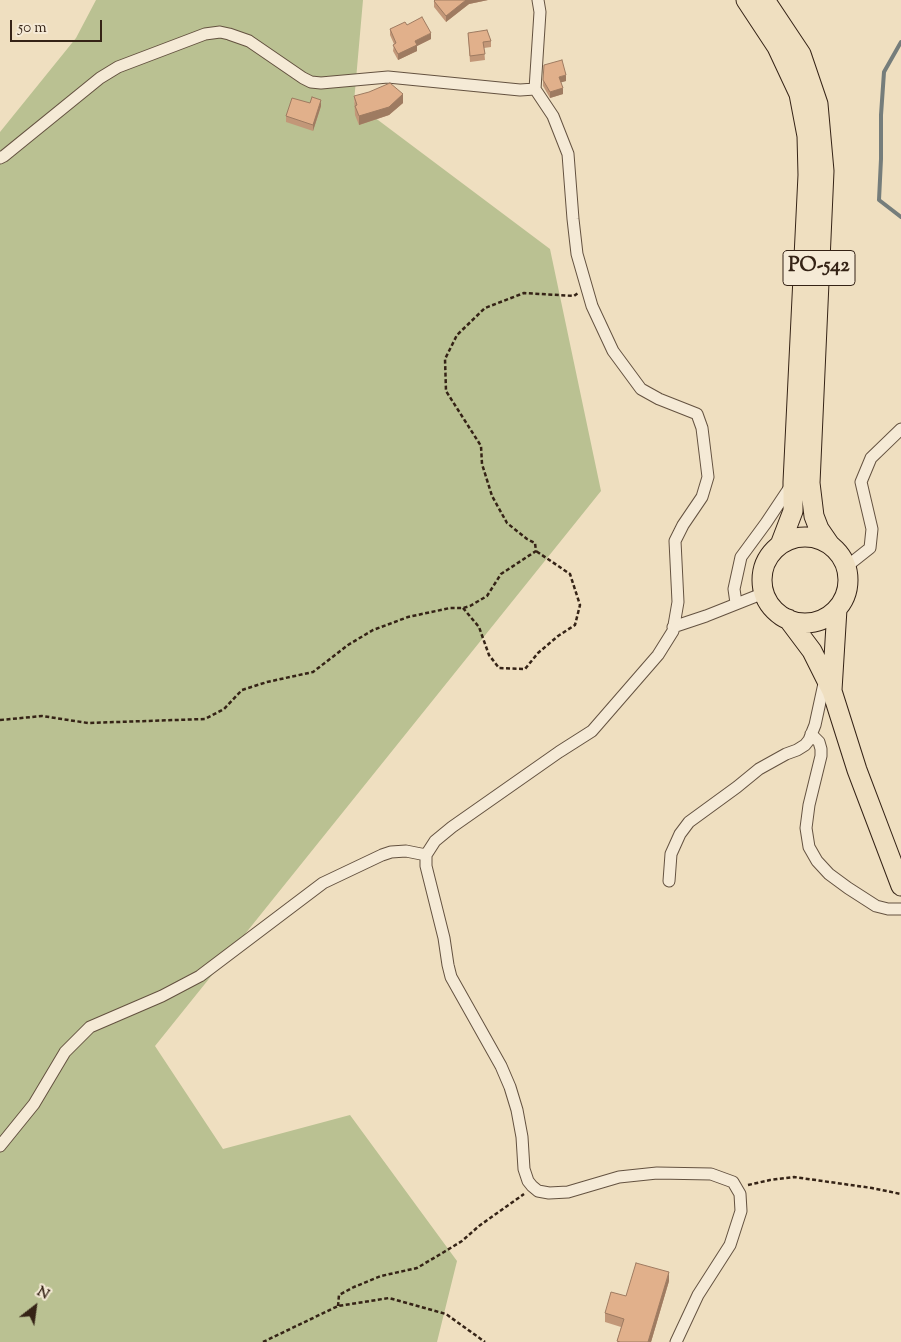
<!DOCTYPE html>
<style>
body{margin:0}
#map{position:relative;width:901px;height:1342px;overflow:hidden;background:#efdfc0;font-family:"Sorts Mill Goudy",serif}
canvas{display:block}
.north{position:absolute;left:10px;top:1282px;width:50px;height:50px;-webkit-text-stroke:4px #f5ead6;paint-order:stroke;rotate:30deg;font-size:14px;font-weight:700;line-height:20px;text-align:center;color:#352316}
.north::after{content:'';display:block;margin:auto;width:18px;height:22px;background:#352316;clip-path:polygon(50% 0,100% 100%,50% 72%,0 100%)}
.scale{position:absolute;left:10px;top:20px;width:92px;height:22px;box-sizing:border-box;border:2px solid #352316;border-top:0;padding-left:6px;font-size:15px;line-height:18px;white-space:nowrap;color:#352316;-webkit-text-stroke:4px #f5ead6;paint-order:stroke}
</style>
<div id="map">
<canvas width="901" height="1342"></canvas>
<div class="north">N</div>
<div class="scale">50 m</div>
</div>
<script>
const ctx = document.querySelector('canvas').getContext('2d');
ctx.lineJoin = 'round';
function paint(path, color) {
  ctx.fillStyle = color;
  ctx.fill(path, 'evenodd');
}
function toPath(rows) {
  const path = new Path2D();
  for (const r of rows) {
    if (r.length === 3) {
      path.moveTo(r[0] + r[2], r[1]);
      path.arc(r[0], r[1], r[2], 0, 2 * Math.PI);
      continue;
    }
    path.moveTo(r[0], r[1]);
    for (let i = 2; i < r.length; i += 2) path.lineTo(r[i], r[i + 1]);
  }
  return path;
}
function strokePath(path, color, width, dash) {
  ctx.strokeStyle = color;
  ctx.lineWidth = width;
  ctx.lineCap = dash ? 'butt' : 'round';
  ctx.setLineDash(dash || []);
  ctx.stroke(path);
}
function write(font, color, halo, rows, align = 'center') {
  ctx.font = font + ' "Sorts Mill Goudy",serif';
  ctx.lineWidth = 4.5;
  ctx.setLineDash([]);
  ctx.textBaseline = 'middle';
  ctx.strokeStyle = halo;
  ctx.fillStyle = color;
  for (const [text, x, y, turn = 0] of rows) {
    ctx.save();
    ctx.translate(x, y);
    ctx.rotate((+turn || 0) * Math.PI / 180);
    ctx.textAlign = isNaN(turn) ? turn : align;
    if (halo) ctx.strokeText(text, 0, 0);
    ctx.fillText(text, 0, 0);
    ctx.restore();
  }
}
paint(toPath([
 [96,0,363,0,354,102,550,249,601,491,155,1046,223,1149,350,1115,457,1261,437,1342,0,1342,0,132,76,38]
]), '#bac192');
strokePath(toPath([
 [901,42,884,72,881,115,881,159,879,200,901,217]
]), '#757d7b', 4);
const minor = toPath([
 [538,0,540,12,535,89,553,116,568,154,573,219,577,254,592,306,613,351,641,389,659,399,697,414,702,428,708,477,702,497,683,525,675,541,678,602,673,631,658,655,592,731,559,752,452,827,435,841,426,855,426,866,444,938,448,965,451,977,501,1066,510,1087,517,1110,522,1137,524,1169,528,1181,532,1186,538,1191,549,1193,568,1192,619,1177,657,1173,711,1174,733,1182,740,1194,741,1211,730,1245,698,1295,676,1342],
 [0,158,4,156,100,78,118,67,205,34,220,32,229,34,249,41,303,78,311,82,321,83,388,77,520,90,535,89],
 [846,567,870,548,872,529,861,482,871,458,901,429],
 [736,603,734,589,741,557,766,523,792,484],
 [673,627,706,616,764,593],
 [811,734,819,742,821,749,821,756,809,805,806,828,809,847,817,861,829,874,848,888,876,906,888,909,901,909],
 [669,881,671,854,680,834,689,822,737,787,759,769,786,754,797,750,805,745,809,740,815,725,825,679],
 [0,1146,34,1104,65,1052,90,1027,162,996,200,976,323,883,382,855,391,852,406,851,426,855]
]);
const primary = toPath([
 [746,0,777,47,799,94,807,136,808,175,793,482,793,511,780,545],
 [765,0,801,54,818,104,824,171,810,483,814,516,819,529,830,545],
 [805,580,43],
 [788,619,812,651,832,691,857,770,901,886],
 [832,690,837,609]
]);
strokePath(minor, '#645240', 13);
strokePath(primary, '#352316', 21);
strokePath(toPath([
 [463,608,479,627,489,655,499,668,525,669,538,653,558,636,575,625,580,605,570,574,536,551],
 [0,720,42,716,88,723,205,719,224,709,242,690,267,682,313,672,348,645,373,630,408,617,450,608,463,608,470,606,487,596,501,574,536,551,535,543,527,539,507,523,492,496,482,464,481,446,446,391,445,359,457,335,485,308,524,293,574,296,578,293],
 [748,1185,770,1180,794,1177,872,1188,901,1194],
 [338,1306,339,1295,354,1287,381,1276,417,1268,444,1252,462,1241,479,1226,524,1194],
 [263,1342,338,1306,389,1298,446,1314,485,1342]
]), '#352316', 2.5, [4, 2.5]);
strokePath(minor, '#f5ead6', 11);
strokePath(primary, '#efdfc0', 19);
paint(toPath([
 [435,0,488,0,469,4,446,22,434,7,434,1],
 [407,25,431,39,417,46,417,51,398,60,393,51,394,44,390,35,390,29],
 [468,33,491,41,491,47,484,48,485,60,470,62],
 [543,80,566,81,561,82,563,94,550,98,543,86],
 [354,96,403,103,389,115,359,125,355,115],
 [310,103,321,106,313,131,286,122,286,116],
 [669,1281,651,1342,617,1342,621,1327,605,1322,605,1313,626,1296]
]), '#c29778');
paint(toPath([
 [466,0,488,0,469,4,446,22,446,16],
 [431,33,431,39,417,46,417,51,398,60,398,54,415,41],
 [566,75,566,81,559,83,559,77],
 [563,88,563,94,550,98,550,92],
 [403,94,403,103,389,115,359,125,359,116],
 [321,100,321,106,313,131,313,125],
 [669,1272,669,1281,651,1342,648,1342]
]), '#9e7b61');
const building = toPath([
 [435,0,466,0,446,16,434,1,435,0],
 [422,17,431,33,415,41,417,45,398,54,393,45,396,43,390,29,405,22,407,25,422,17],
 [487,30,491,41,483,42,485,54,470,56,468,33,487,30],
 [562,60,566,75,559,77,563,88,550,92,543,80,544,65,562,60],
 [390,83,403,94,389,107,359,116,355,106,357,105,354,96,369,92,390,83],
 [312,97,321,100,313,125,286,116,292,98,310,103,312,97],
 [636,1263,669,1272,648,1342,620,1342,617,1341,624,1319,605,1313,611,1292,626,1296,636,1263]
]);
paint(building, '#e1b08b');
strokePath(building, '#9e7b61', 1);
for (const [x, y, w] of [
 [819,268,72]
]) {
  const box = new Path2D();
  box.roundRect(x - w / 2, y - 17.5, w, 35, 4);
  ctx.fillStyle = '#f5ead6';
  ctx.fill(box);
  strokePath(box, '#352316', 1);
}
write('bold 20px', '#352316', null, [
 ["PO-542",819,268]
]);
</script>
